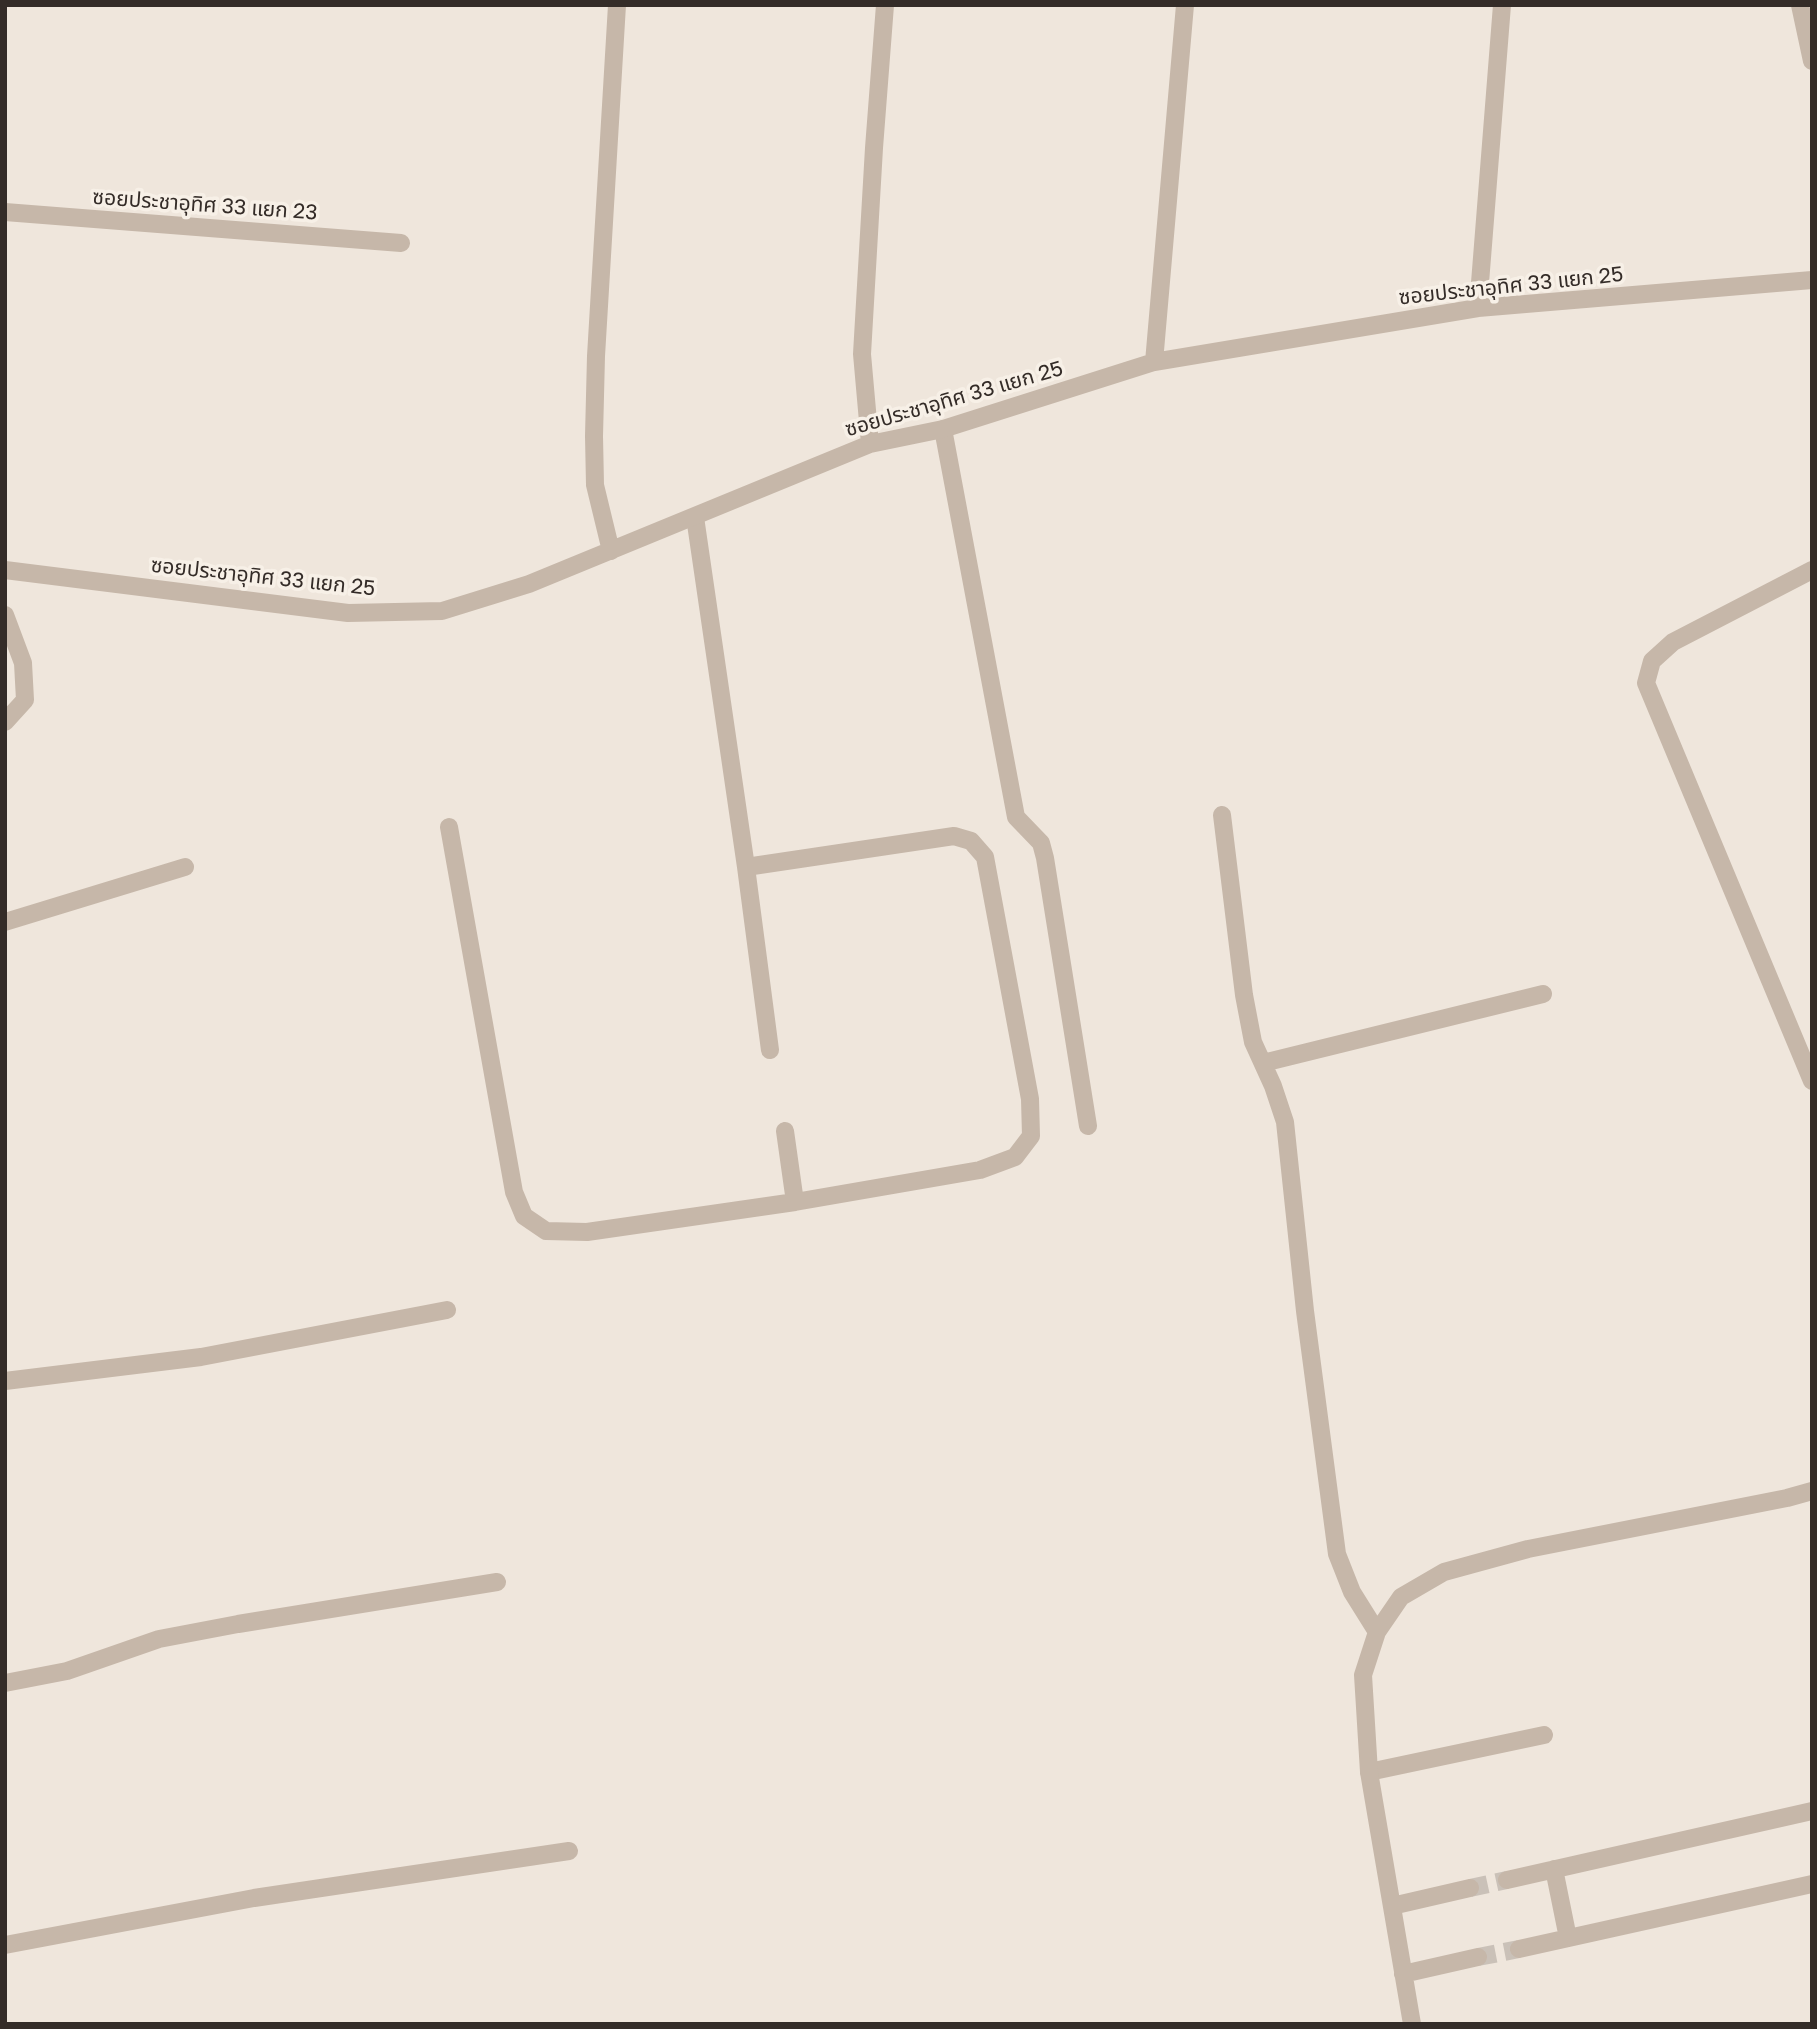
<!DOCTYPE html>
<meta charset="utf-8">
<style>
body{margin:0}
#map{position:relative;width:1817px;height:2029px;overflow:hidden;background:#efe6dc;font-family:"Golos Text",sans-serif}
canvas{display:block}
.frame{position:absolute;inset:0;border:7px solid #342c28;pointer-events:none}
</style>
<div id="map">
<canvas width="1817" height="2029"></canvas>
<div class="frame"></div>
</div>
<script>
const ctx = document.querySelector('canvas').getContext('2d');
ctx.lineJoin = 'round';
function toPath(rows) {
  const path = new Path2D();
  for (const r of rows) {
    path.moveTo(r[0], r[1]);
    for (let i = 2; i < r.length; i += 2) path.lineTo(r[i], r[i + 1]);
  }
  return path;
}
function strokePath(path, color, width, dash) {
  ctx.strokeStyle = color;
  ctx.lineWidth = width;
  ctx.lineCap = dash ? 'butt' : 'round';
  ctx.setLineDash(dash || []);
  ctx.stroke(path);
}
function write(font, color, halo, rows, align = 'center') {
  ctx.font = font + ' "Golos Text","Noto Sans Thai",sans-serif';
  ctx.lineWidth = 7;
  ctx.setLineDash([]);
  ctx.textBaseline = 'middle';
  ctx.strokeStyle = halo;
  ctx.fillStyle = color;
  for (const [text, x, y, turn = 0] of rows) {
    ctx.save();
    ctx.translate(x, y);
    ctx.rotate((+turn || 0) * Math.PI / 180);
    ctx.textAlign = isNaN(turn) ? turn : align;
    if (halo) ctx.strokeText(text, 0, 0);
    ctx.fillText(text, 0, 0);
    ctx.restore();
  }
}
strokePath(toPath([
 [1470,1888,1507,1880],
 [1478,1957,1519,1949]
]), '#cac1b8', 18, [18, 9]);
strokePath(toPath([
 [1800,5,1812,61],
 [943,429,1016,817,1041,843,1045,858,1088,1126],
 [695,517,746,867,770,1050],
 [5,615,23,663,25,700,5,722],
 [449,827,514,1192,524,1216,546,1231,587,1232,795,1202,980,1170,1015,1157,1031,1136,1030,1099,985,857,971,841,954,836,746,867],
 [5,922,185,867],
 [785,1131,795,1202],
 [5,1381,201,1357,447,1310],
 [1369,1772,1544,1735]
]), '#c6b7a9', 18);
strokePath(toPath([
 [5,212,401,243],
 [1478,308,1502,5],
 [1154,362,1185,5],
 [870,444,862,354,874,148,885,5],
 [611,551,595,485,594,436,596,356,617,5],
 [5,570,348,613,442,611,529,584,870,444,943,429,1154,362,1478,308,1812,280],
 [1812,570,1673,642,1652,661,1646,683,1812,1081],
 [1222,815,1244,995,1253,1042,1273,1086,1285,1122,1305,1311,1337,1554,1352,1592,1377,1632],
 [1263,1063,1543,994],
 [5,1683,67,1671,159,1639,238,1624,497,1582],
 [1554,1869,1568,1938],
 [1507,1880,1812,1811],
 [1392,1906,1470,1888],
 [5,1945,254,1898,569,1851],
 [1519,1949,1812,1884],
 [1403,1974,1478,1957],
 [1412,2024,1369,1772,1363,1675,1377,1632,1401,1597,1444,1572,1528,1549,1787,1498,1812,1491]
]), '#c6b7a9', 18);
write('21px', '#342c28', '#f7f0e7', [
 ["ซอยประชาอุทิศ 33 แยก 23",205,205,4],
 ["ซอยประชาอุทิศ 33 แยก 25",1511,286,-6],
 ["ซอยประชาอุทิศ 33 แยก 25",954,399,-16],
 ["ซอยประชาอุทิศ 33 แยก 25",263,577,6]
]);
</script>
